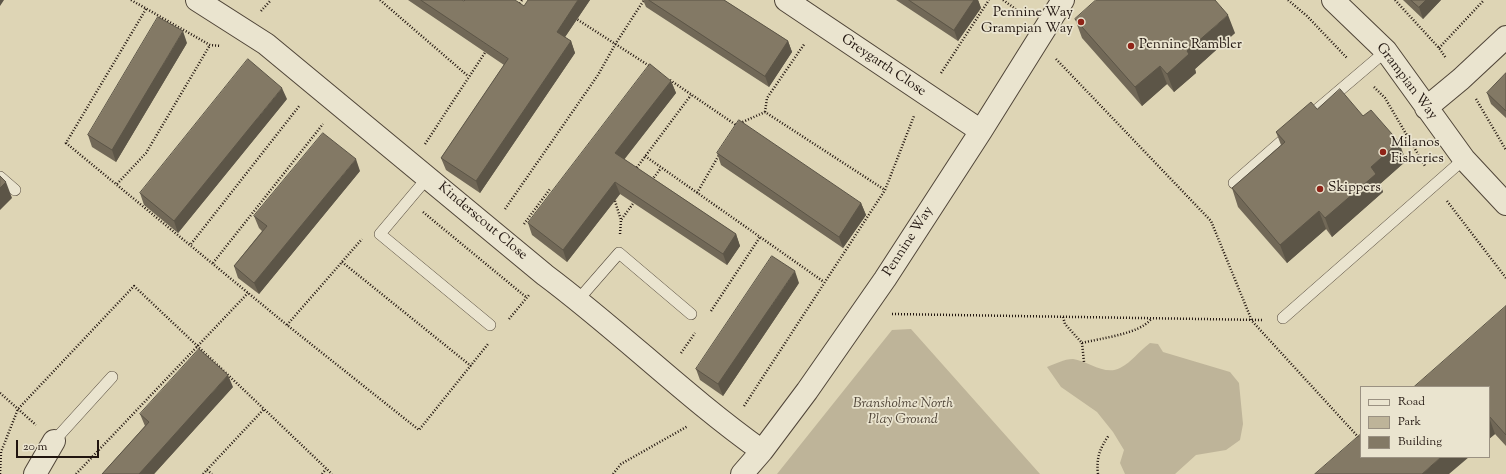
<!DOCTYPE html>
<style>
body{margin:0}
#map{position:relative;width:1506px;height:474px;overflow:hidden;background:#ded5b5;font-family:"Sorts Mill Goudy",serif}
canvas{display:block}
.legend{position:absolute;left:1360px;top:386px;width:130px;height:72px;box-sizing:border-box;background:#eae4cf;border:1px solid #9a9182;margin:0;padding:5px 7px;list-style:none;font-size:12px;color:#21150f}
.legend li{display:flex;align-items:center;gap:8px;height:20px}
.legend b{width:20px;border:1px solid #9a9182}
.scale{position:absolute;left:16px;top:440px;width:83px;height:18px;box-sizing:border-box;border:2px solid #21150f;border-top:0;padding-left:5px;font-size:12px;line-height:14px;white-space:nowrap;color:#21150f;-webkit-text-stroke:3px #eae4cf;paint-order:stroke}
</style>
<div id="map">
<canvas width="1506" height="474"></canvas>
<ul class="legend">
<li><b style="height:5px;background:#eae4cf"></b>Road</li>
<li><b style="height:11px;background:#beb499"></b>Park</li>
<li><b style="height:11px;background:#837965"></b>Building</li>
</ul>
<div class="scale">20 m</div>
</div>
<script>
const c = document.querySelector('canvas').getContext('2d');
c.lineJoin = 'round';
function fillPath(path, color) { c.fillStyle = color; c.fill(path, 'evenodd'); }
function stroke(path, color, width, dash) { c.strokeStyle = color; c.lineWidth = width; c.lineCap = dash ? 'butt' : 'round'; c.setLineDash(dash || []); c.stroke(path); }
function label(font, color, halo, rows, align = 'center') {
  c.font = font + ' "Sorts Mill Goudy",serif'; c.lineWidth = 3.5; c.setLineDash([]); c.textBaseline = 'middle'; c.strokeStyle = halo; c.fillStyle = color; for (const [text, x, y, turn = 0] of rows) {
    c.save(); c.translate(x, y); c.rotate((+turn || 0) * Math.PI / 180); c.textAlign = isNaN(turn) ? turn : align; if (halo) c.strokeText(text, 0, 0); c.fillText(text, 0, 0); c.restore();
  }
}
fillPath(new Path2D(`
 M 911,329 L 1040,474 L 777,474 L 892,330 Z
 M 1150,343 L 1158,344 L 1163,352 L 1230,372 L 1239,383 L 1243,424 L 1240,440 L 1226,450 L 1196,455 L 1175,474 L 1125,474 L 1120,463 L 1124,450 L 1113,432 L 1097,412 L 1061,387 L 1047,367 C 1055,364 1064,359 1073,359 C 1088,361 1105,376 1120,368 C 1132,362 1139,351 1150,343 Z`), '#beb499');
const service = new Path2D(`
 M 1313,113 L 1386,51
 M 0,177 L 15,190
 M 428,177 L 380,234 L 490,325
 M 1234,183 L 1290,134
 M 578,300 L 619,253 L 691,314
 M 1283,318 L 1464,159
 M 54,441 L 112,377`);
const minor = new Path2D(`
 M 197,0 L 266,44 L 545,275 C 620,331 686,397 762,451
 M 786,0 L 981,131
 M 1333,0 L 1386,51 L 1464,159 L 1506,204
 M 1426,108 L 1461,79 L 1506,37
 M 35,474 L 54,441
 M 742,474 L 762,451 L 807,391 L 885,279 L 981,131 L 1063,0`);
stroke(service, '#504538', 12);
stroke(minor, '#504538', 24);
stroke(new Path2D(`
 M 131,0 L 210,45 L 221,46
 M 380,0 L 468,76
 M 1003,0 L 1024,15
 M 1288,0 L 1307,16 L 1347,58
 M 1395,0 L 1439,48 L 1446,58
 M 518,6 L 522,0
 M 146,9 L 66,143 L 287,325 L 419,430 L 488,344
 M 261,11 L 271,0
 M 575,18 L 651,67
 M 1439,48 L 1484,0
 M 1056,59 L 1211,221 L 1252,321 L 1361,440
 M 941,73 L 989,0
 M 670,80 L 736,125 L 765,112 L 885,190
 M 1374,87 L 1385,98 L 1425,166
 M 1476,99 L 1506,150
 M 765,112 L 767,98 L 805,43
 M 425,144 L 486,51
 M 645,156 L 824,282
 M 635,170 L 691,95
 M 652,180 L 661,168
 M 117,184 L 146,153 L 210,45
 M 697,193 L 719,155
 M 614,198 L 621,220
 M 1447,201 L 1506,278
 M 505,209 L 598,75 L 616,43 L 644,0
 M 423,212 L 526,297
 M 524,224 L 550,189
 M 620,234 L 621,220 L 635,201
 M 191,244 L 300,105
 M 342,262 L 471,366
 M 213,263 L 323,124
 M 711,311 L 760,237
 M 892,314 L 1263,320
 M 1063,317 L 1065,324 L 1082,343 C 1101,338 1140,334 1151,319
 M 509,319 L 529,295
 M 287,325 L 362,239
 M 1082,343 L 1084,362
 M 681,353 L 695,333
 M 0,393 L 36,425
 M 744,406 L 885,190 L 914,116
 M 207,470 L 212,474
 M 0,474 L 1,452 L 18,409 L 134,286 L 264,409
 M 76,474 L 248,293
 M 203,474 L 264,409 L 332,474
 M 322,474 L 326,469
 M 613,474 L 621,464 L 688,426
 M 1098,474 C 1096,458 1100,448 1109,435`), '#21150f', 2.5, [1, 2]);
stroke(service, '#eae4cf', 11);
stroke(minor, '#eae4cf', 22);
fillPath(new Path2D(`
 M 408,0 L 462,0 L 464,1 L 524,6 L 590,0 L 565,37 L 571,41 L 575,53 L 480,193 L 446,170 L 441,158 L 504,65 Z
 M 643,0 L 724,0 L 788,41 L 792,52 L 769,87 L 646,7 Z
 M 896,0 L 978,0 L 981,8 L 958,41 Z
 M 1403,0 L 1441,0 L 1423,19 Z
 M 1075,19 L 1235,33 L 1195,69 L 1196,73 L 1174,92 L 1167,84 L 1142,106 L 1082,38 Z
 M 187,43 L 116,162 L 92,147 L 88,135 Z
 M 1506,73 L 1506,118 L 1491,104 L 1487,93 Z
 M 671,81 L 676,93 L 624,159 L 736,234 L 740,246 L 727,265 L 620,194 L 567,262 L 532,235 L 528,223 Z
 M 287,99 L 178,233 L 144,205 L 140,193 Z
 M 1317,109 L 1363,116 L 1406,161 L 1380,184 L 1383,192 L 1332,237 L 1326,229 L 1287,263 L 1238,207 L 1232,188 L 1281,145 L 1276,132 Z
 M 717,153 L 861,203 L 866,215 L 843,248 L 721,165 Z
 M 360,171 L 259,294 L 238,278 L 234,266 L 262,231 L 259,228 L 254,216 Z
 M 799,283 L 723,396 L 700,380 L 696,369 Z
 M 1506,306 L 1506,446 L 1495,434 L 1489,439 L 1489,387 Z
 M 233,387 L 154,474 L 102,474 L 145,426 L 140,414 Z`), '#716857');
fillPath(new Path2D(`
 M 0,0 L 4,0 L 0,6 Z
 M 578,0 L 590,0 L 561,43 L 557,32 Z
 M 974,0 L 978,0 L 981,8 L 958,41 L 954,30 Z
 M 1426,0 L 1441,0 L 1423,19 L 1419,7 Z
 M 1228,15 L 1235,33 L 1195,69 L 1196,73 L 1174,92 L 1167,74 L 1187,51 Z
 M 183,31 L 187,43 L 116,162 L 112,150 Z
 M 571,41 L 575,53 L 480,193 L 476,181 Z
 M 788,41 L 792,52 L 769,87 L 765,76 Z
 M 1160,66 L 1167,84 L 1142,106 L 1135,87 Z
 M 671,81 L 676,93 L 620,165 L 615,153 Z
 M 282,88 L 287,99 L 178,233 L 174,221 Z
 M 1399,142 L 1406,161 L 1380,184 L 1383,192 L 1332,237 L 1325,218 L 1371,167 Z
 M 356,159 L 360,171 L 259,294 L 254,283 Z
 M 6,182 L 12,198 L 0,210 L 0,188 Z
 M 615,182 L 620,194 L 567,262 L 563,250 Z
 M 861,203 L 866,215 L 843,248 L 839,237 Z
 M 1319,211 L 1326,229 L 1287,263 L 1280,245 Z
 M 736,234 L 740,246 L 727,265 L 723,254 Z
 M 795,271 L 799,283 L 723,396 L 718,384 Z
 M 228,375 L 233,387 L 154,474 L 139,474 Z
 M 1489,417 L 1495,434 L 1489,439 Z
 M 1441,457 L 1469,457 L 1449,474 L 1422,474 Z`), '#5c5547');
const building = new Path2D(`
 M 421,0 L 462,0 L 464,1 L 465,0 L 515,0 L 524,6 L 528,0 L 578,0 L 557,32 L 571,41 L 476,181 L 441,158 L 508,59 Z
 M 649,0 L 724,0 L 788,41 L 765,76 Z
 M 909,0 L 974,0 L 954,30 Z
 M 1096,0 L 1215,0 L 1228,15 L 1187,51 L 1189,54 L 1167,74 L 1160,66 L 1135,87 L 1075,19 Z
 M 1411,0 L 1426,0 L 1419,7 Z
 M 158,17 L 183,31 L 112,150 L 88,135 Z
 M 248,59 L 282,88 L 174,221 L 140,193 Z
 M 650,64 L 671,81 L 615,153 L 736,234 L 723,254 L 615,182 L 563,250 L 528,223 Z
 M 1506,73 L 1506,111 L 1487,93 Z
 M 1340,89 L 1363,116 L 1371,110 L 1399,142 L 1371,167 L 1376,174 L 1325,218 L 1319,211 L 1280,245 L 1232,188 L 1285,142 L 1276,132 L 1311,102 L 1317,109 Z
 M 739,120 L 861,203 L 839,237 L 717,153 Z
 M 323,133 L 356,159 L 254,283 L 234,266 L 267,226 L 254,216 Z
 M 0,176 L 6,182 L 0,188 Z
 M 772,256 L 795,271 L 718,384 L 696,369 Z
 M 1506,306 L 1506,435 L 1489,416 L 1489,387 L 1414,387 Z
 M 199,349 L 228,375 L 139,474 L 102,474 L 149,422 L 140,414 Z
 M 1361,434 L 1361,457 L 1441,457 L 1422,474 L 1315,474 Z`);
fillPath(building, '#837965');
stroke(building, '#5c5547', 1);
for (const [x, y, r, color] of [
 [1081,22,4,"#8f2418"],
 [1131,46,4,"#8f2418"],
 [1383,152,4,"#8f2418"],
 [1320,189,4,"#8f2418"]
]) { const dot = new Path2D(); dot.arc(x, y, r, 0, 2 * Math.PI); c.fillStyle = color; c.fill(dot); stroke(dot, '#eae4cf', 1.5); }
label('14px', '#21150f', '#eae4cf', [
 ["Pennine Way",1073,14,"right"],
 ["Grampian Way",1073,30,"right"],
 ["Pennine Rambler",1139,46],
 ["Milanos",1391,144],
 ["Fisheries",1391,160],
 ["Skippers",1328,189]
], 'left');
label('14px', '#21150f', '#eae4cf', [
 ["Greygarth Close",883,66,34],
 ["Grampian Way",1406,82,53],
 ["Kinderscout Close",482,222,40],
 ["Pennine Way",909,242,-57]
]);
label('italic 14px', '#504538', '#eae4cf', [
 ["Bransholme North",903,405],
 ["Play Ground",903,421]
]);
</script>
